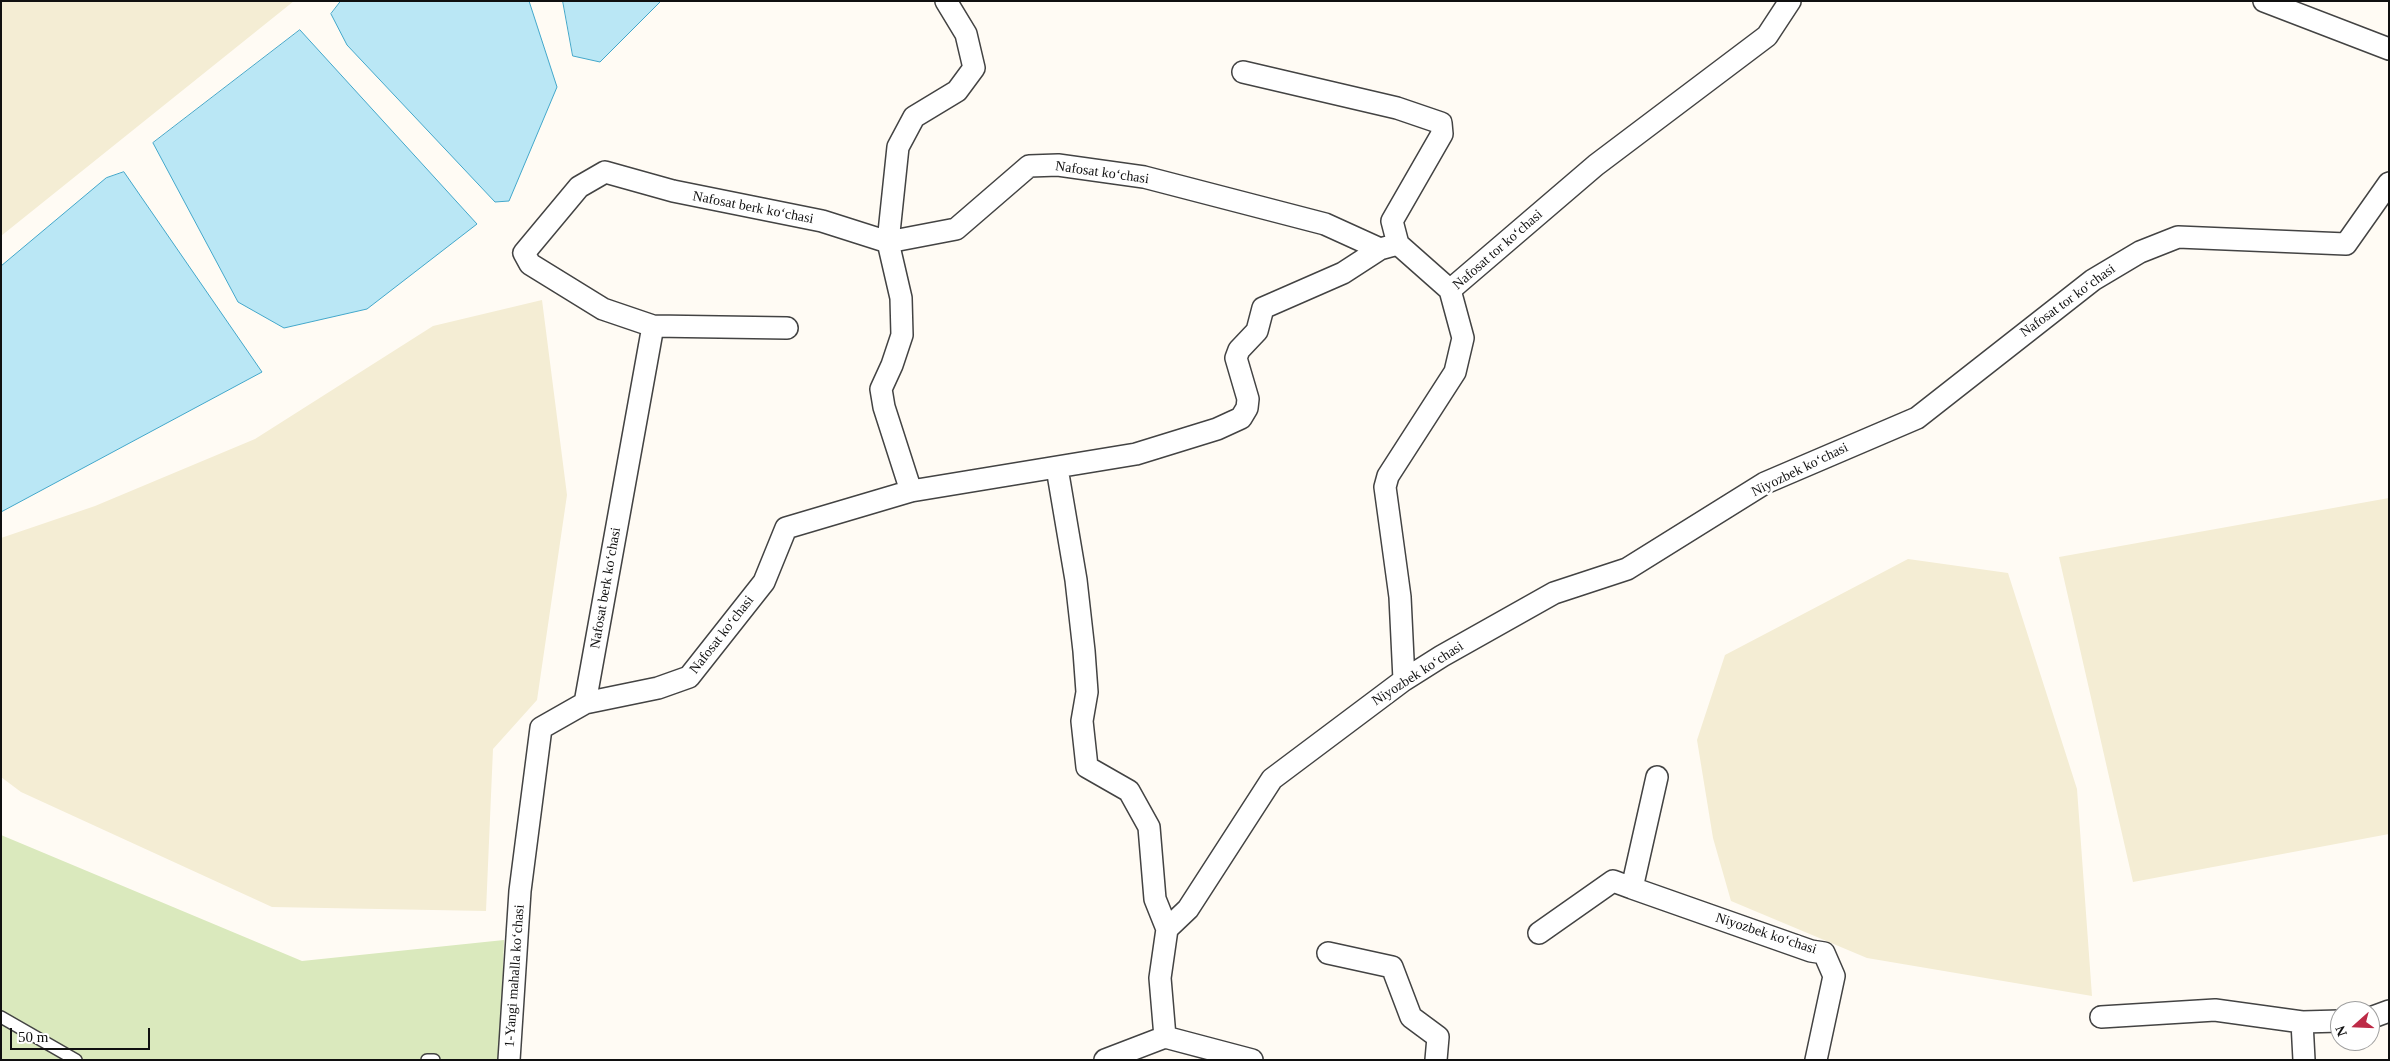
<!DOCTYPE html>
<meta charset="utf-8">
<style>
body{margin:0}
#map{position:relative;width:2390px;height:1061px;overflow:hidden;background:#fffbf4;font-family:"Times New Roman",serif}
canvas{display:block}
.frame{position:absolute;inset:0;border:2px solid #101010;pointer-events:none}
.north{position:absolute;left:2330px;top:1001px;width:50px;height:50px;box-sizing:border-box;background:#fff;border:1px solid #9f9f9f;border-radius:50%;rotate:250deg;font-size:14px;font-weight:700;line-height:20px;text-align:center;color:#101010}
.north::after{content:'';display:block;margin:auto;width:18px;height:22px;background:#bd2b47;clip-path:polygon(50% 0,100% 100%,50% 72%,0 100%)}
.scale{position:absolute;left:10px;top:1028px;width:140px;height:22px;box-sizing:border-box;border:2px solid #101010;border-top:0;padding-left:6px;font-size:15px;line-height:18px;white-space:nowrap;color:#101010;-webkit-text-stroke:4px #fff;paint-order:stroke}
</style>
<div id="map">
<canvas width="2390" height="1061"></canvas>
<div class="frame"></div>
<div class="north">N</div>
<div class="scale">50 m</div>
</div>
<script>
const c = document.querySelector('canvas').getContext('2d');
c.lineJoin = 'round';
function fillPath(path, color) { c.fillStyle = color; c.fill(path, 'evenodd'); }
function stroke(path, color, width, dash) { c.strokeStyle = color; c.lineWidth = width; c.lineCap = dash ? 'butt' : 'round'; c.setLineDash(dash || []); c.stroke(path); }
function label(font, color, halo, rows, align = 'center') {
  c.font = font + ' "Times New Roman",serif'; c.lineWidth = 5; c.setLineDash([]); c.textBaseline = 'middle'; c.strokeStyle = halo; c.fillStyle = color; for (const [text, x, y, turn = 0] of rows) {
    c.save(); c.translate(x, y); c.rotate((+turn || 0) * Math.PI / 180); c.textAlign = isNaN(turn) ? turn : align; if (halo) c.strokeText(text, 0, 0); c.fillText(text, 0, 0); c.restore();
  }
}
fillPath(new Path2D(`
 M 1,1 L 294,1 L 1,236 Z
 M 542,300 L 567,495 L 537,700 L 493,749 L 486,911 L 272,907 L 21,792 L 1,777 L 1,538 L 95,506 L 255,439 L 433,326 Z
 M 2389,498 L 2389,834 L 2133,882 L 2059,557 Z
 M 1908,559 L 2008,573 L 2077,789 L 2092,996 L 1867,958 L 1731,901 L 1713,838 L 1697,740 L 1725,655 Z`), '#f4edd4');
fillPath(new Path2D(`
 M 1,835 L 302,961 L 504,940 L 500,1060 L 1,1060 Z`), '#dae9bd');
const water = new Path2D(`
 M 341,1 L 529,1 L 557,87 L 509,201 L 495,202 L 347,45 L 331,14 Z
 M 563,1 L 661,1 L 600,62 L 573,56 Z
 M 300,30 L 477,224 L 367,309 L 284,328 L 238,302 L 153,143 Z
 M 124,172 L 262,372 L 1,512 L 1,266 L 106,178 Z`);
fillPath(water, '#bae7f5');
stroke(water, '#43a7ca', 1);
const lane = new Path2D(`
 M 1,1017 L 76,1060
 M 427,1060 L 434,1060`);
const street = new Path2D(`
 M 2264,1 L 2389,49
 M 1243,72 L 1397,108 L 1441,123 L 1442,134 L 1392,221 L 1398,244
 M 1450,290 L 1596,165 L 1767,36 L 1790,1
 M 787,328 L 653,326 L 603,309 L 530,264 L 524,253 L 579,187 L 605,172 L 673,191 L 822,221 L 888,242 L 956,229 L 1029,166 L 1058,165 L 1144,177 L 1325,224 L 1380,249
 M 1057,468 L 1076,580 L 1084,651 L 1087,692 L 1082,721 L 1087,767 L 1129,791 L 1149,827 L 1155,899 L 1167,929
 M 911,491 L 884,407 L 881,389 L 892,365 L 902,335 L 901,298 L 888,242 L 898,147 L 914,117 L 957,91 L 974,68 L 966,34 L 946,1
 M 1404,680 L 1400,597 L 1385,487 L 1388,476 L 1455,372 L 1463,338 L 1450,290
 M 585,703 L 653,326
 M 1657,777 L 1632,888 L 1811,951 L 1824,953 L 1834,976 L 1816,1060
 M 1539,933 L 1613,881 L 1632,888
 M 1328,953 L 1392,967 L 1411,1017 L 1438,1037 L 1436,1060
 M 2101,1017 L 2215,1010 L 2302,1022 L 2340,1021
 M 2370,1018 L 2389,1011
 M 2302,1022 L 2304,1060
 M 1165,1037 L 1160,978 L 1167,929 L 1188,909 L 1272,779 L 1404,680 L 1442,656 L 1554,593 L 1627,569 L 1765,483 L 1917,418 L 2093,280 L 2140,252 L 2178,237 L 2346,244 L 2389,183
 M 1165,1037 L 1252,1060
 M 509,1060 L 520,891 L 541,728 L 585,703 L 658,688 L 689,677 L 764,582 L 786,528 L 911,491 L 1136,454 L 1217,429 L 1241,418 L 1247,408 L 1248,399 L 1236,358 L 1239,350 L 1257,331 L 1263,308 L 1343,273 L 1380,249 L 1398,244 L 1450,290
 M 1105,1060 L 1165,1037`);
stroke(lane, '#434343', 14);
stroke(street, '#434343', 24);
stroke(lane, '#fff', 11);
stroke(street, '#fff', 21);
label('14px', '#101010', '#fff', [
 ["Nafosat ko‘chasi",1102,173,8],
 ["Nafosat berk ko‘chasi",753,208,11],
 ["Nafosat tor ko‘chasi",1498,250,-41],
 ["Nafosat tor ko‘chasi",2068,301,-36],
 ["Niyozbek ko‘chasi",1800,470,-26],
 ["Nafosat berk ko‘chasi",606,588,-80],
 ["Nafosat ko‘chasi",722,635,-52],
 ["Niyozbek ko‘chasi",1418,674,-33],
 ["Niyozbek ko‘chasi",1766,934,18],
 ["1-Yangi mahalla ko‘chasi",515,976,-86]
]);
</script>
